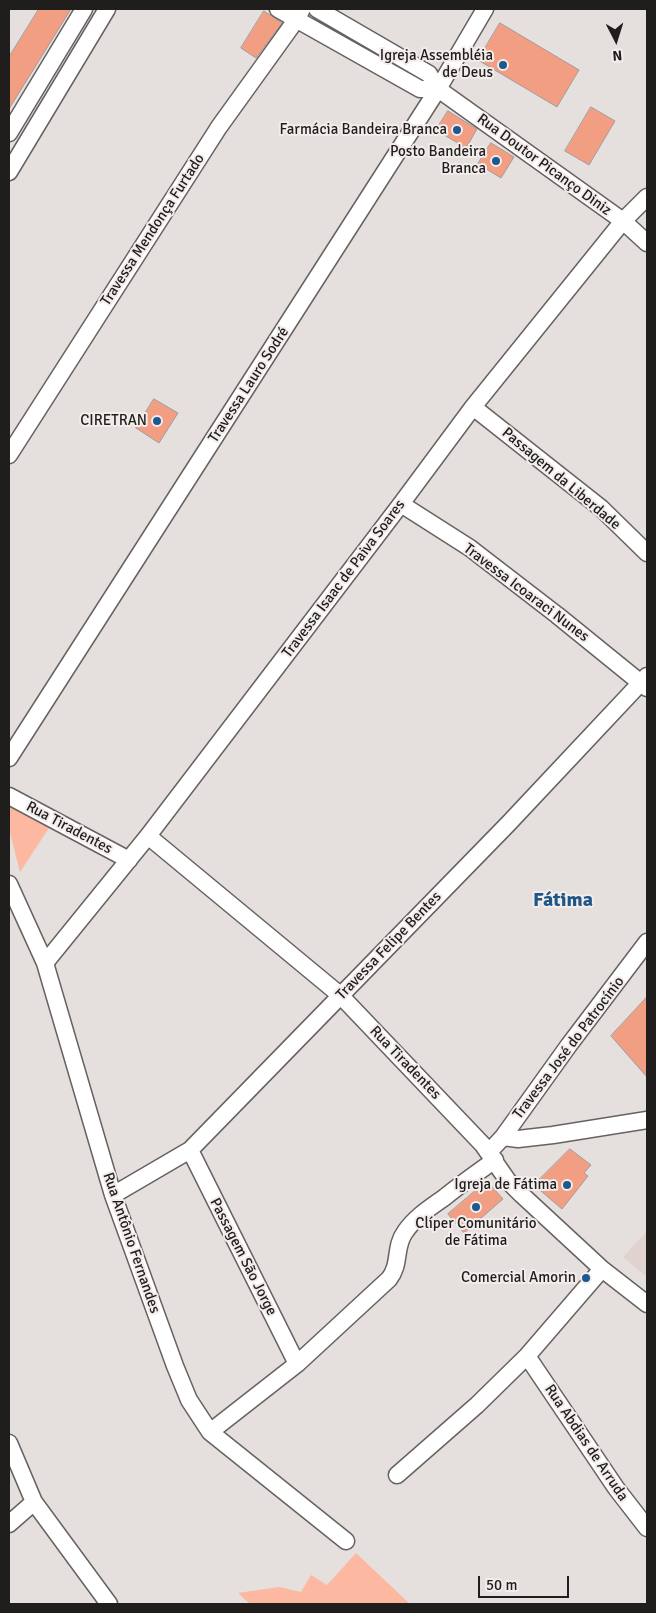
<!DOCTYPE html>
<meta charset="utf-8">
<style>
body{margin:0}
#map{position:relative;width:656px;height:1613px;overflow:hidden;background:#e5dfde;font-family:Signika,sans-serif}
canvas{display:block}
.frame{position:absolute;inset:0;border:10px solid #201e1d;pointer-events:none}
.north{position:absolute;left:591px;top:15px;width:50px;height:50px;-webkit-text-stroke:4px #f2edeb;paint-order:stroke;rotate:175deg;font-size:14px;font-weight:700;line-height:20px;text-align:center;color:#201e1d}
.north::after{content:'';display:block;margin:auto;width:18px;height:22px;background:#201e1d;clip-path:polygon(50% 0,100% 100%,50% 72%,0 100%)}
.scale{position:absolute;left:478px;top:1576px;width:91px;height:22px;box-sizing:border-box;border:2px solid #201e1d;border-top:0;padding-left:6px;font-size:15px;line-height:18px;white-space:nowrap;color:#201e1d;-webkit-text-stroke:4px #f2edeb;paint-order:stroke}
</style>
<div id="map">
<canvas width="656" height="1613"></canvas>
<div class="frame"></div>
<div class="north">N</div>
<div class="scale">50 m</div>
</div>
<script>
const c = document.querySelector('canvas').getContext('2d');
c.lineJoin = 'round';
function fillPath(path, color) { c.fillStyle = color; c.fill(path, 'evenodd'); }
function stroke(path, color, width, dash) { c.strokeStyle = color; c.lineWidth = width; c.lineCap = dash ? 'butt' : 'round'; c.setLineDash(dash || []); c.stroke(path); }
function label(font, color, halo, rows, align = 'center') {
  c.font = font + ' Signika,sans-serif'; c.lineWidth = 4; c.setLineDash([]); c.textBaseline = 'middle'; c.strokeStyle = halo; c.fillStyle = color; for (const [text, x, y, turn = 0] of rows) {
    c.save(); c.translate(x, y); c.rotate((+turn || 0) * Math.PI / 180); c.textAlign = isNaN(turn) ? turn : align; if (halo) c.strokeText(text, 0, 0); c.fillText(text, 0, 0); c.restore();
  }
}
fillPath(new Path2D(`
 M 647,1231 L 647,1277 L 623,1257 Z`), '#e0d2ce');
fillPath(new Path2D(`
 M 9,803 L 51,825 L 20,872 L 9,829 Z
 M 356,1553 L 410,1604 L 250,1604 L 238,1593 L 279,1587 L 301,1592 L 311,1575 L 327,1585 Z`), '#fdb8a1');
const building = new Path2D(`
 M 39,9 L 71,9 L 9,109 L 9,57 Z
 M 264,11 L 282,23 L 256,58 L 241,48 Z
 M 500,23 L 579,70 L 557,107 L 478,60 Z
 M 591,107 L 615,121 L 589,165 L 565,151 Z
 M 448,111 L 477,129 L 466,148 L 436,130 Z
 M 491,143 L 514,157 L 501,178 L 478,164 Z
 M 154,399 L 178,413 L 159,443 L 136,428 Z
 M 647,997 L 647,1077 L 611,1036 Z
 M 570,1149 L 591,1165 L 584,1173 L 588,1176 L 562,1209 L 534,1185 Z
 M 487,1181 L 503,1199 L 464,1233 L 448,1214 Z`);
fillPath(building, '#f29e82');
stroke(building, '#a19c9a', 1);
const minor = new Path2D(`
 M 278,9 L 420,89 L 438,89
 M 317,9 L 429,74 L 438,89 L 623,221 L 647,243
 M 9,133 L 84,9
 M 9,172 L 107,9
 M 473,407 L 601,508 L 647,553
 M 9,455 L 219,127 L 296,20 L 302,9
 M 401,504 L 470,548 L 557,615 L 647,688
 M 9,758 L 438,89 L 485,9
 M 9,796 L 129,860
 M 148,836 L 340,995 L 483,1145 L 508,1181 L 522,1195 L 602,1269 L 647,1304
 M 9,884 L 45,963 L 113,1195 L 175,1366 L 189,1400 L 210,1432 L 346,1541
 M 45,963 L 148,836 L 401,504 L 473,407 L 623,221 L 647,197
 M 503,1137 L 518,1139 L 553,1135 L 647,1120
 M 190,1150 L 297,1364
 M 489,1152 L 503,1137 L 569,1045 L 647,942
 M 113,1195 L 190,1150 L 508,824 L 647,676
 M 527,1356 L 616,1488 L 647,1528
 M 210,1432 L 297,1364 L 389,1279 C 401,1264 394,1247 405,1232 C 415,1217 431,1207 445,1197 C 461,1184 478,1172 495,1160
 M 9,1443 L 34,1502 L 109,1604
 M 397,1475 L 477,1405 L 527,1356 L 602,1269
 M 9,1524 L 34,1502`);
stroke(minor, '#676261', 19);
stroke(minor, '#fff', 16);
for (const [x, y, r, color] of [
 [503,65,5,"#1c5990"],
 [457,130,5,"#1c5990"],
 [496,161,5,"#1c5990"],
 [157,421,5,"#1c5990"],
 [567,1185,5,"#1c5990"],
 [476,1207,5,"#1c5990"],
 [586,1278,5,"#1c5990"]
]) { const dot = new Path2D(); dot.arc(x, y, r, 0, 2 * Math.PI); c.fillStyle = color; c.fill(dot); stroke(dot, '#f2edeb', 2); }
label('15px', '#201e1d', '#f2edeb', [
 ["Igreja Assembléia",493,56],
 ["de Deus",493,73],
 ["Farmácia Bandeira Branca",447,130],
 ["Posto Bandeira",486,152],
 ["Branca",486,169],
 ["CIRETRAN",147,421],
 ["Igreja de Fátima",557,1185],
 ["Clíper Comunitário",476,1224,"center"],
 ["de Fátima",476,1241,"center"],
 ["Comercial Amorin",576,1278]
], 'right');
label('15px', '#201e1d', '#f2edeb', [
 ["Rua Doutor Picanço Diniz",544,165,36],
 ["Travessa Mendonça Furtado",153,230,-57],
 ["Travessa Lauro Sodré",249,385,-57],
 ["Passagem da Liberdade",561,479,40],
 ["Travessa Isaac de Paiva Soares",344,579,-53],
 ["Travessa Icoaraci Nunes",526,593,37],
 ["Rua Tiradentes",69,828,28],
 ["Travessa Felipe Bentes",389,946,-46],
 ["Travessa José do Patrocínio",569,1048,-53],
 ["Rua Tiradentes",405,1063,46],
 ["Rua Antônio Fernandes",131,1243,71],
 ["Passagem São Jorge",243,1257,63],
 ["Rua Abdias de Arruda",586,1443,56]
]);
label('bold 20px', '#1f5688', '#f2edeb', [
 ["Fátima",563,901]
]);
</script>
